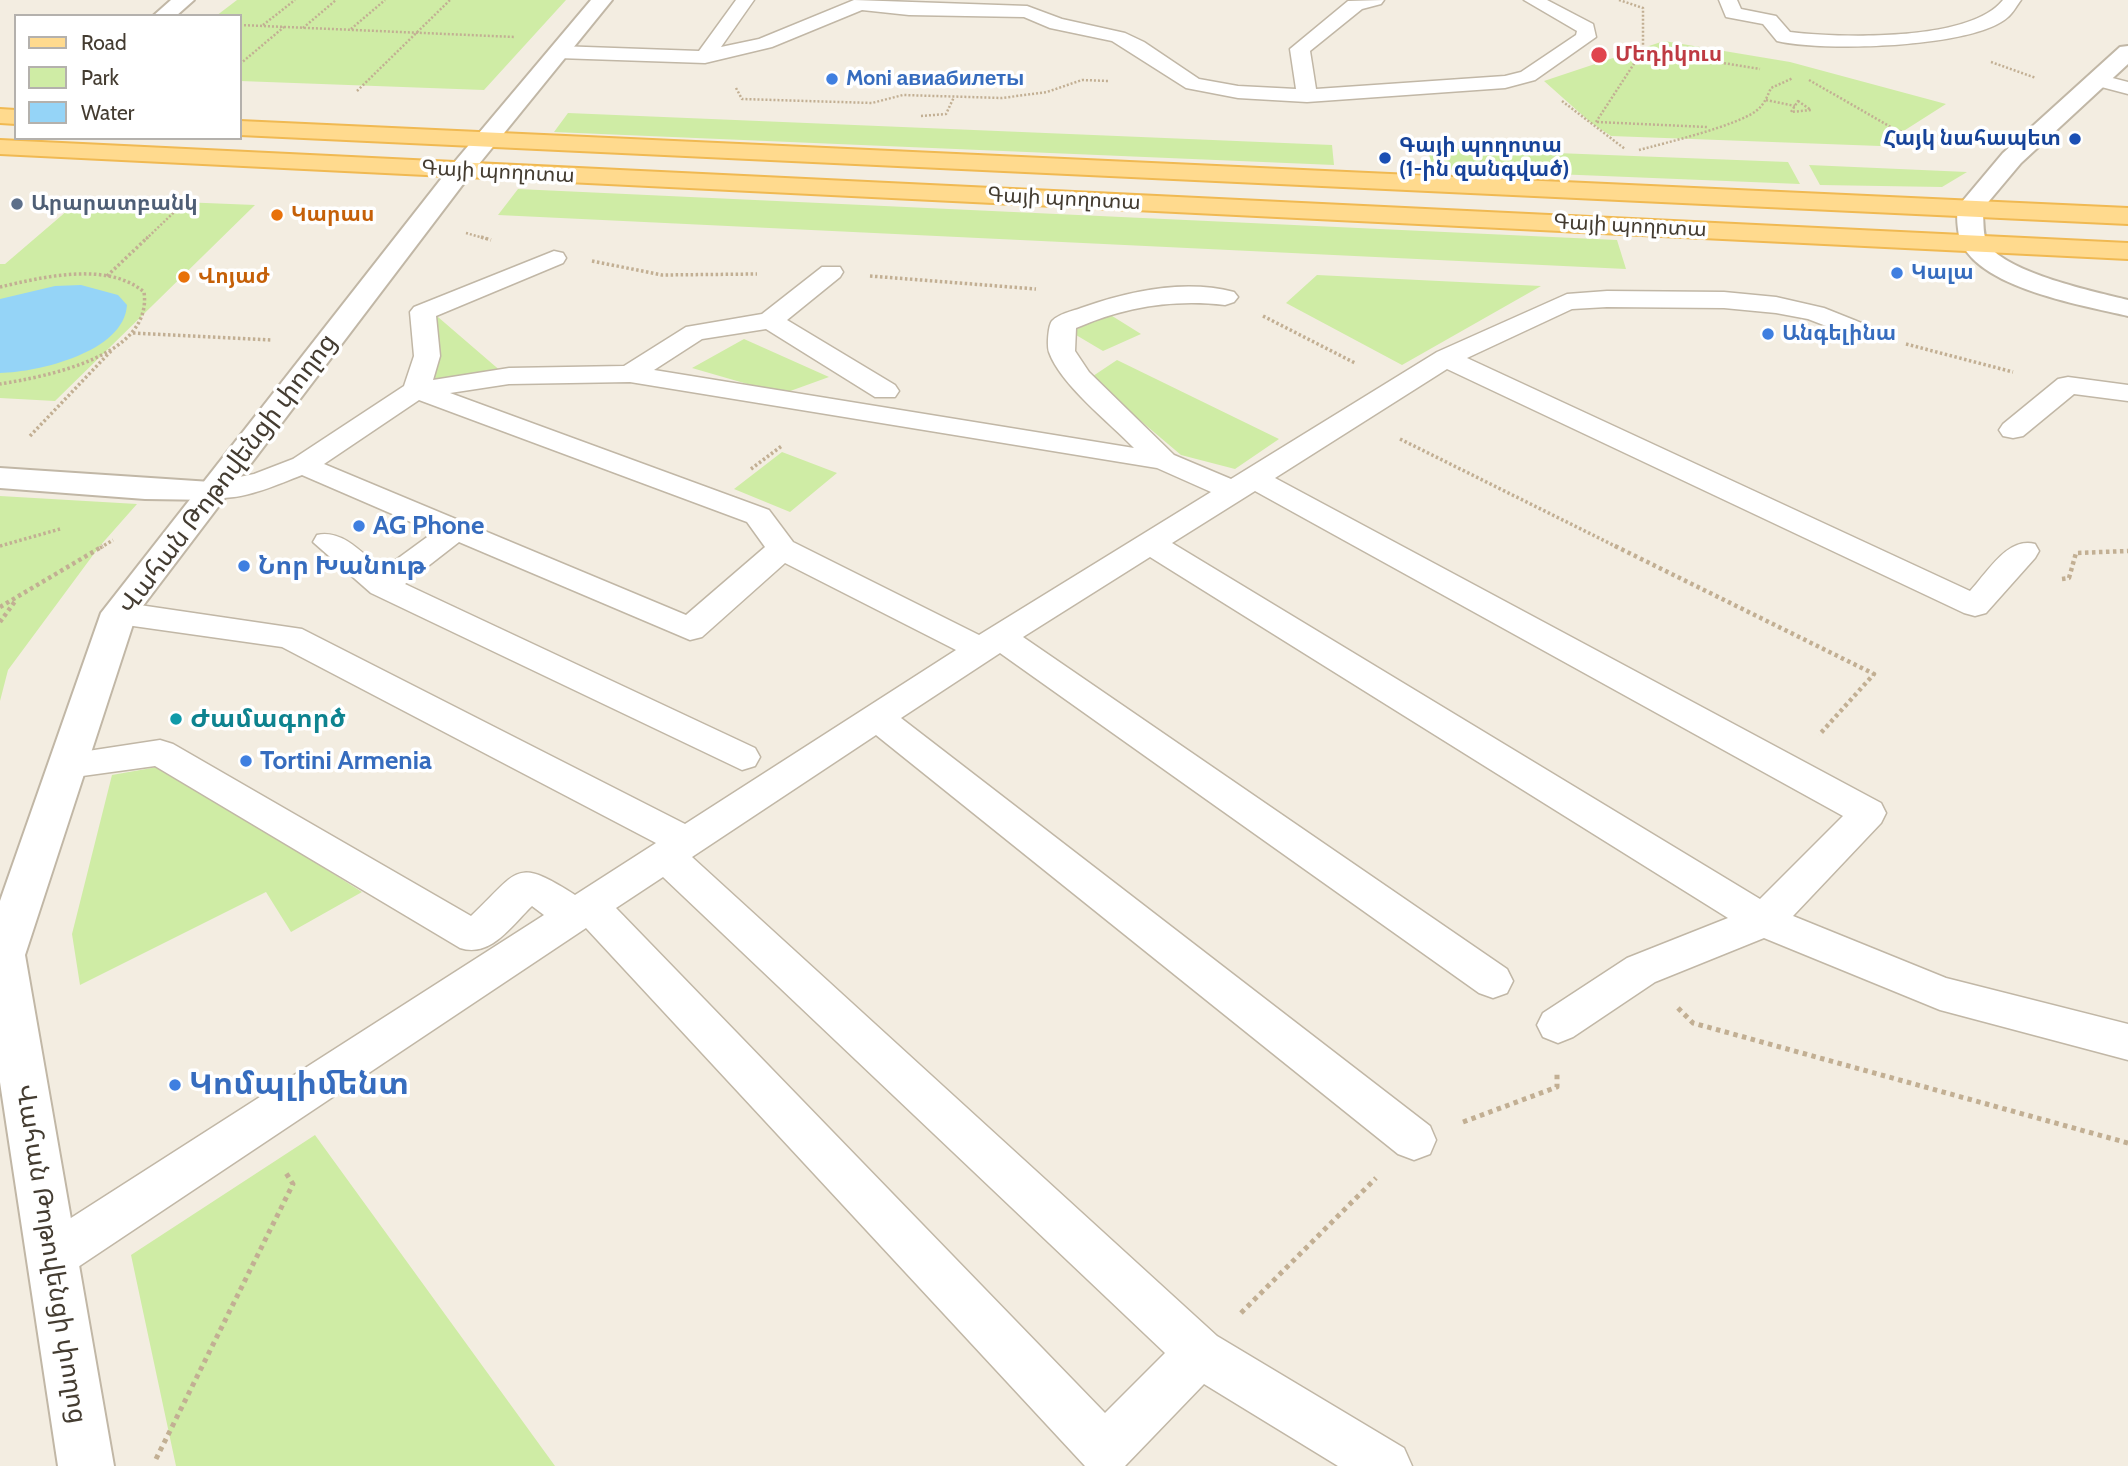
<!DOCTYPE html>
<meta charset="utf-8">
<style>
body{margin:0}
#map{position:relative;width:2128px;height:1466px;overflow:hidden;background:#f3ede1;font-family:Cabin,sans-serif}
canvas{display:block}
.legend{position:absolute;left:14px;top:14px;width:228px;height:126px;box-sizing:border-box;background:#fff;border:2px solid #b4b1ad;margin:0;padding:9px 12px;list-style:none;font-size:21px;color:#443c31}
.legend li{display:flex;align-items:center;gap:14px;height:35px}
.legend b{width:35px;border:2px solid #b4b1ad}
</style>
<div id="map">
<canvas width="2128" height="1466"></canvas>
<ul class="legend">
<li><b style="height:9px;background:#ffda8e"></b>Road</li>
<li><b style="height:19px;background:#cfeca5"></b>Park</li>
<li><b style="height:19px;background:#95d4f7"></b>Water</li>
</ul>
</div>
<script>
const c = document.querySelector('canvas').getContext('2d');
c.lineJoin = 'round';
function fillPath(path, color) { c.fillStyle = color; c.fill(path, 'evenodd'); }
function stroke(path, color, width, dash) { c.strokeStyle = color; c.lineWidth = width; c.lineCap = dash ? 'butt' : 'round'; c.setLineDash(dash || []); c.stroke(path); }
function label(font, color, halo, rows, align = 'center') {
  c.font = font + ' Cabin,"Noto Sans Armenian",sans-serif'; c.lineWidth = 7; c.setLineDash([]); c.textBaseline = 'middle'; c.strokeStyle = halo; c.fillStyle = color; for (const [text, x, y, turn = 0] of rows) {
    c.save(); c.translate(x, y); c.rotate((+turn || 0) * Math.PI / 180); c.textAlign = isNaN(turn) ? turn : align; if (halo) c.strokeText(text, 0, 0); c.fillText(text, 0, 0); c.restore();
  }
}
fillPath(new Path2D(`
 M 237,0 L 566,0 L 484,90 L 240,81 L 240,16 L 216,16 Z
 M 1664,41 L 1790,62 L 1946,104 L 1880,146 L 1611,136 L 1590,122 L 1544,81 Z
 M 568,113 L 1332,145 L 1334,165 L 554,132 Z
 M 1428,148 L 1788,162 L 1800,184 L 1432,169 Z
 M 1809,165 L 1967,172 L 1942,187 L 1820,185 Z
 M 518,189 L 1617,240 L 1626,269 L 498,215 Z
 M 82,198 L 255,205 L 55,401 L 0,398 L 0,264 L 5,264 Z
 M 1317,275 L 1541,286 L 1402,365 L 1286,303 Z
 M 429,313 L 438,317 L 503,373 L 431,381 Z
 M 1109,314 L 1141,334 L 1103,351 L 1071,332 Z
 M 744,339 L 829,377 L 782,394 L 692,368 Z
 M 1117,360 L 1279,439 L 1235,469 L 1181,455 L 1090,378 Z
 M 782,452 L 837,473 L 790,512 L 734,489 Z
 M 0,496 L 137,504 L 99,547 L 8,670 L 0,701 Z
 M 163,766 L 362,892 L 291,932 L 266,892 L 80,985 L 72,934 L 112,775 Z
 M 315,1135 L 555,1466 L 176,1466 L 131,1255 Z`), '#cfeca5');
fillPath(new Path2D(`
 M 81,285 L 118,295 L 127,305 C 124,352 39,372 0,373 L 0,299 L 55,286 Z`), '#95d4f7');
const service = new Path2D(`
 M 736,0 L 754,0 L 721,47 L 759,39 L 854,0 L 1027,6 L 1062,19 L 1125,33 L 1144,42 L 1199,79 L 1238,86 L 1296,89 L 1290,49 L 1348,1 L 1384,0 L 1381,4 L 1362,9 L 1310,51 L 1316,89 L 1505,76 L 1521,72 L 1576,35 L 1577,31 L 1524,0 L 1547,0 L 1593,24 L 1596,37 L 1535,80 L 1505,88 L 1307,102 L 1238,98 L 1186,88 L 1112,41 L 1050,28 L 1024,17 L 909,15 L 862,10 L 772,47 L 705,63 L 558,58 L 548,52 L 558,46 L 699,51 Z
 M 1719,0 L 1737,0 L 1741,9 L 1776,16 L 1790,32 C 1839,38 1970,42 2003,0 L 2021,0 C 2017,5 2013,13 2008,17 C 1975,48 1821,52 1777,41 L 1763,24 L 1726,17 Z
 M 2097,74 L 2128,82 L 2128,94 L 2090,84 L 2087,80 Z
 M 554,251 L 563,253 L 566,258 L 563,263 L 436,316 L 440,356 L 433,380 L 509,368 L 624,366 L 686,327 L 762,314 L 822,267 L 840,267 L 843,272 L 840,277 L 787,320 L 895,385 L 899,391 L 895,397 L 875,397 L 766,329 L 702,339 L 654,370 L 1134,448 C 1110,423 1060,384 1049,352 C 1047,346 1048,326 1052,321 C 1058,314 1073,311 1081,308 C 1129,291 1184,279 1234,292 L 1238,297 L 1234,302 L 1225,305 C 1172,299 1125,307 1076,328 L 1075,351 L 1089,372 L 1174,455 L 1231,479 L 1437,352 L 1567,294 L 1607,291 L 1724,292 L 1776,297 L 1824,308 L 1874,328 L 1878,333 L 1874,338 L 1865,341 L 1808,319 L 1776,313 L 1724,308 L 1607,307 L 1572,309 L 1467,358 L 1970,591 C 1988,572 2007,537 2035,544 L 2039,551 L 2035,558 L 1986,613 L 1975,616 L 1964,613 L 1447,369 L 1275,478 L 1881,803 L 1886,813 L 1881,823 L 1793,916 L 1946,978 L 2128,1024 L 2128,1060 L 1940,1010 L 1764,938 L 1655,982 L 1573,1037 L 1558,1043 L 1543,1037 L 1537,1025 L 1543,1013 L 1627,958 L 1728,918 L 1150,557 L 1023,637 L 1507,969 L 1513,981 L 1507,993 L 1493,998 L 1479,993 L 1000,653 L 901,718 L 1430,1126 L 1436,1140 L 1430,1154 L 1414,1160 L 1398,1154 L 876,735 L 692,857 L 1217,1336 L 1404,1448 L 1412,1466 L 1338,1466 L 1204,1384 L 1125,1466 L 1085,1466 L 586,928 L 69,1273 L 52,1279 L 35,1273 L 29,1257 L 35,1241 L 544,915 L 532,906 C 511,926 491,958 460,948 L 155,766 L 68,778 L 55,774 L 50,765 L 55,756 L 160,740 L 173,744 L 471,916 C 519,871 514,856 575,895 L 656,843 L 282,647 L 119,624 L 108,620 L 103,613 L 108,606 L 119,602 L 302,629 L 685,824 L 956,650 L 785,563 L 702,637 L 690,640 L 459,542 L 405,584 L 755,748 L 760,757 L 755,766 L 742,770 L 371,593 L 313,542 L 317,535 C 343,529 364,555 382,570 L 434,532 L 302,475 C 274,486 235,504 205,496 L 200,490 L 205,484 L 254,474 L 293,459 L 404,386 L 414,356 L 410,312 L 414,307 ZM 630,382 L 1157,468 L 1211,492 L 979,635 L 793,542 L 769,510 L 450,393 L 509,384 ZM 419,400 L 747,522 L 765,547 L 686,615 L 324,464 ZM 1255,491 L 1843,816 L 1760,899 L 1172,543 ZM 663,877 L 1165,1353 L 1105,1413 L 616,908 Z
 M 2068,377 L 2128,385 L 2128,401 L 2074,394 L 2023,436 L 2013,438 L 2003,436 L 1999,430 L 2003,424 L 2058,379 Z`);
const minor = new Path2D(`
 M 2128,46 L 2128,64 L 2021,163 L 1979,213 L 1961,213 L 1957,208 L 1961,203 L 2003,153 L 2120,47 Z
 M 0,468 L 226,483 L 231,490 L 226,497 L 215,500 L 145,499 L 0,488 Z`);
const tertiary = new Path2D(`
 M 171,0 L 194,0 L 176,16 L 153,16 Z
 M 591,0 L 612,0 L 470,175 L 136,615 L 25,955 L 114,1466 L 58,1466 L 0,1082 L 0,901 L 101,613 L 452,165 Z
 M 1970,200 L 1979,203 C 1987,215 1980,231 1988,244 C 2006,273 2096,292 2128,300 L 2128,316 C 2083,305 1962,286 1958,229 C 1957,220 1956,210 1961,203 Z`);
const primary = new Path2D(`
 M 0,109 L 16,110 L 16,124 L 0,123 Z
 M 240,121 L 2128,208 L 2128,224 L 240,135 Z
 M 0,140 L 2128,243 L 2128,259 L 0,154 Z`);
stroke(service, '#c1b7a6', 3);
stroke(minor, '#c1b7a6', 4);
stroke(tertiary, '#c1b7a6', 4);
stroke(primary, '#f0b952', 4);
stroke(new Path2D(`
 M 1619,0 L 1643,8 L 1643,50
 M 240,25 L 515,37
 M 263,25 L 295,0
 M 303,28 L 336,0
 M 351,29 L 385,0
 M 1991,62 L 2036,78
 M 240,64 L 284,27
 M 1809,80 L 1896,130 L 1950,145
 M 736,88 L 742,99 L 872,103 L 903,95 L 1002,98 L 1047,92 L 1082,80 L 1109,81
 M 357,91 L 450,0
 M 1766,100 L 1795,106
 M 1562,101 L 1625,149
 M 1798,101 L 1811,110 L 1791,112 Z
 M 921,116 L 946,114 L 954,97
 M 1596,122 L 1643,50 L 1760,69
 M 1597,122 L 1707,127
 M 1639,150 C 1665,143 1736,126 1756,111 C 1764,105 1767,97 1771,88 L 1793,78
 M 466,233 L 487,239
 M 146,239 L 190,197`), '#c2af93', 2.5, [2, 2]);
stroke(new Path2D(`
 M 481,237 L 491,240
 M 592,261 L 662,275 L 757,274
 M 107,276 L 148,237
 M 870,276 L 1036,289
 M 0,287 C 43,277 107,261 144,292 C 153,356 48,376 0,384
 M 1263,316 L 1355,363
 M 133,333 L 271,340
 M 1906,344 L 2013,372
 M 30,436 L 111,351
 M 1400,439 L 1619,548
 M 751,469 L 783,445
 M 0,546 L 60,529
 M 100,548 L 113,540`), '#c2af93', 3.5, [2.5, 2.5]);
stroke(new Path2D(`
 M 1615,546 L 1874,674 L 1819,735
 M 2062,579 L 2069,578 L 2076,553 L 2128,551
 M 0,607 L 103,546
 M 0,622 L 16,600`), '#c2af93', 4.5, [3.5, 3.5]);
stroke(new Path2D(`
 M 1678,1008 L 1693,1023 L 2128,1143
 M 1463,1122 L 1557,1087 L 1557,1074
 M 1241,1313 L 1376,1178
 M 156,1459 L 293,1184 L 284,1170`), '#c2af93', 5, [4.5, 4.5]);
fillPath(service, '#fff');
fillPath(minor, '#fff');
fillPath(tertiary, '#fff');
fillPath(primary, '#ffda8e');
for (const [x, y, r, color] of [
 [1599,55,9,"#e0444e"],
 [832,79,7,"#3f7fe0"],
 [2075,139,7,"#1a4fb4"],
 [1385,158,7,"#1a4fb4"],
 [17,204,7,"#5c6f8a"],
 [277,215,7,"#e8710a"],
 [1897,273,7,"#3f7fe0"],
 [184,277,7,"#e8710a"],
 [1768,334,7,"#3f7fe0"],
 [359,526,7,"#3f7fe0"],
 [244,566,7,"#3f7fe0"],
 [176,719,7,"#0f9aa8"],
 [246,761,7,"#3f7fe0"],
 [175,1085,7,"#3f7fe0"]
]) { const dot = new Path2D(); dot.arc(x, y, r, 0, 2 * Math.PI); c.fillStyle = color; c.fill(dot); stroke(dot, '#fff', 2.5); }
label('bold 21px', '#be3a42', '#fff', [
 ["Մեդիկուս",1615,55]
], 'left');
label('bold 21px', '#366cbe', '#fff', [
 ["Moni авиабилеты",846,79],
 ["Կալա",1911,273],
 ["Անգելինա",1782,334]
], 'left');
label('bold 21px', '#164399', '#fff', [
 ["Հայկ նահապետ",2061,139],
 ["Գայի պողոտա",1399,146,"left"],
 ["(1-ին զանգված)",1399,170,"left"]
], 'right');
label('21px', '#443c31', '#fff', [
 ["Գայի պողոտա",498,172,3],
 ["Գայի պողոտա",1064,199,3],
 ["Գայի պողոտա",1630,226,3]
]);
label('bold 21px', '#4e5e75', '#fff', [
 ["Արարատբանկ",31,204]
], 'left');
label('bold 21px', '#c56008', '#fff', [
 ["Կարաս",291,215],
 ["Վոյաժ",198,277]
], 'left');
label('26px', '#443c31', '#fff', [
 ["Վահան Թոթովենցի փողոց",228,474,-53],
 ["Վահան Թոթովենցի փողոց",51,1254,81]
]);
label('bold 26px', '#366cbe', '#fff', [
 ["AG Phone",373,526],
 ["Նոր Խանութ",258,566],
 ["Tortini Armenia",260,761]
], 'left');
label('bold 26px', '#0d838f', '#fff', [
 ["Ժամագործ",190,719]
], 'left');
label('bold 32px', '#366cbe', '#fff', [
 ["Կոմպլիմենտ",189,1085]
], 'left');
</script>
